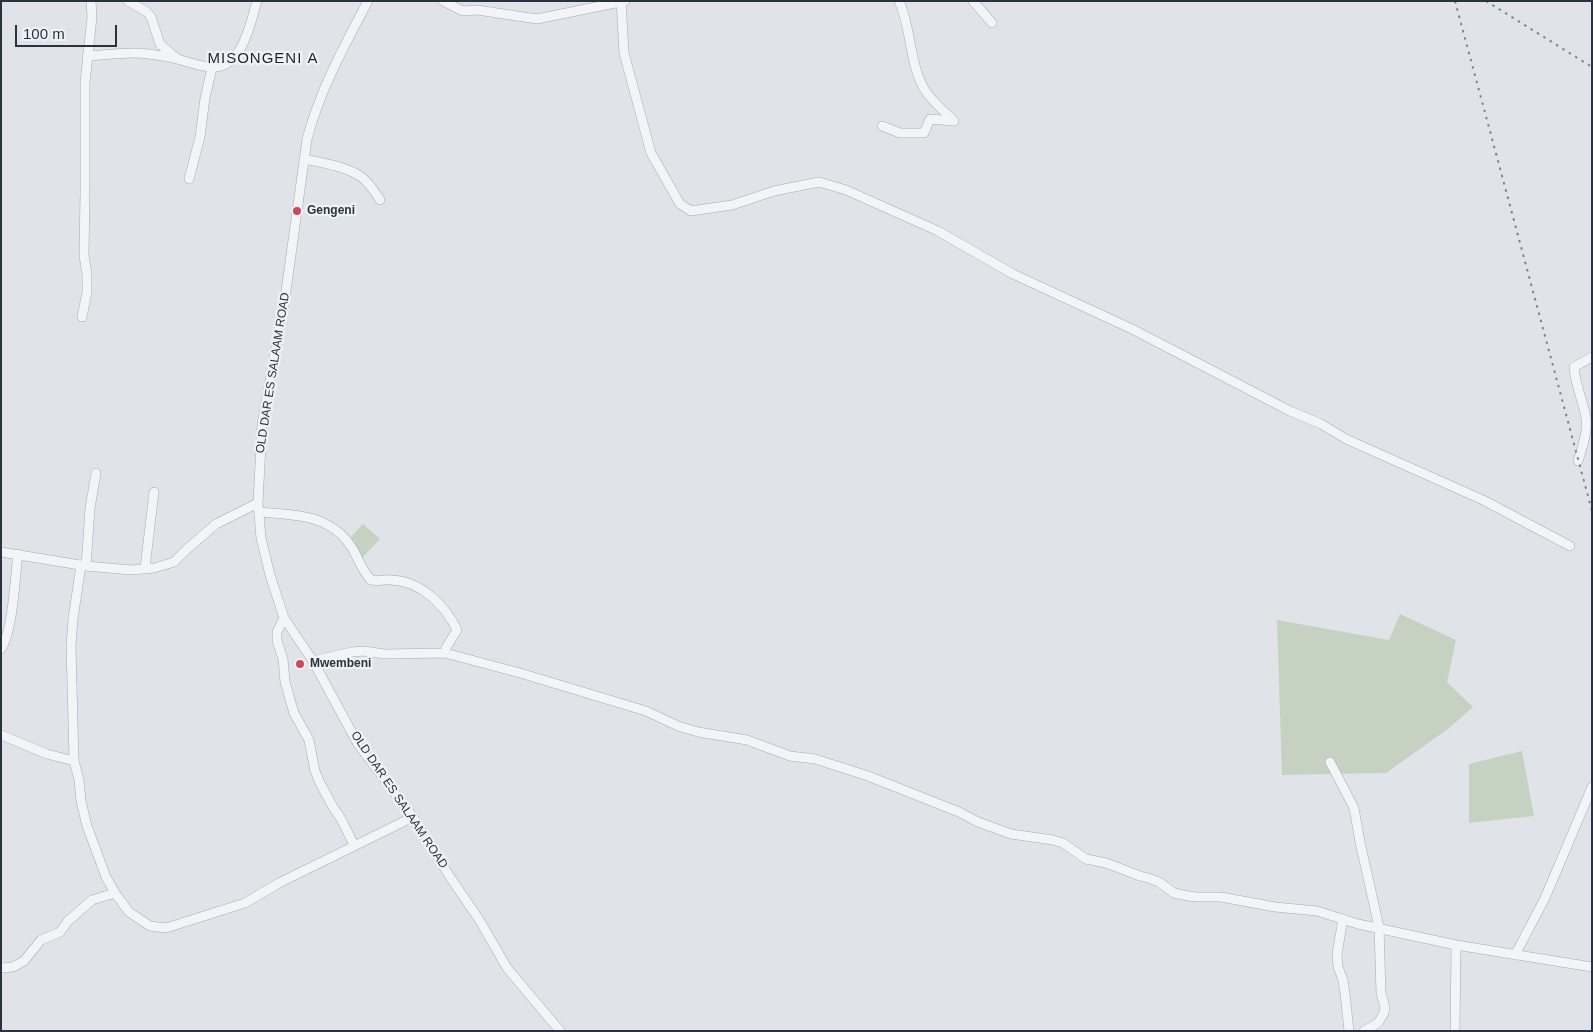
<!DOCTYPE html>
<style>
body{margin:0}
#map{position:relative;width:1593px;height:1032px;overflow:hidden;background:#e0e4e9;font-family:Helvetica,sans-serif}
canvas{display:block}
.frame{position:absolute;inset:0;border:2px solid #293240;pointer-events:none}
.scale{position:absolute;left:15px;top:25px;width:102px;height:22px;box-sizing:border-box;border:2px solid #293240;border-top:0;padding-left:6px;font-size:15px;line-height:18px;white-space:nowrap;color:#293240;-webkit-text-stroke:4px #f0f3f6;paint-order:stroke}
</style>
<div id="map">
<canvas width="1593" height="1032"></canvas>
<div class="frame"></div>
<div class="scale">100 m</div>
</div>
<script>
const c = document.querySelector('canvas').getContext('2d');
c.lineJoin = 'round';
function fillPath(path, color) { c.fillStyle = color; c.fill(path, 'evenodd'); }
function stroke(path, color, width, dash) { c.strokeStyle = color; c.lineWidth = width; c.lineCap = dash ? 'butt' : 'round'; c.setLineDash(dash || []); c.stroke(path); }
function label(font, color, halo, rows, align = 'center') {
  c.font = font + ' Helvetica,sans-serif'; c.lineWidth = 4.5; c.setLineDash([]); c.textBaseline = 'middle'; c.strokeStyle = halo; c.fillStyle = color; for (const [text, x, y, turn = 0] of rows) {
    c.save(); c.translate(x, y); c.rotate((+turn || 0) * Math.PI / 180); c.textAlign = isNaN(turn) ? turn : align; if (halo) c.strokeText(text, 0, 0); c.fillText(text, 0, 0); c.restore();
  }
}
fillPath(new Path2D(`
 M 363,524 L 380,539 L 361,559 L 349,539 Z
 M 1400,614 L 1456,640 L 1447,682 L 1473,707 L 1448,729 L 1386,773 L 1282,775 L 1277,620 L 1389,640 Z
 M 1522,751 L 1534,816 L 1469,823 L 1469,764 Z`), '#c6d2c1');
const minor = new Path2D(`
 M 128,1 L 147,12 L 151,17 L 160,44 L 176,58
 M 368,1 C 344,46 320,90 307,139 L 286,291 L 262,425 L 258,503 L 261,538 L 270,575 L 284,618 L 313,661 L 358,744 L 413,817 L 450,877 L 480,921 L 507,968 L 560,1031
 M 443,1 L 463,11 L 477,10 L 537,19 L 625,1
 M 621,1 L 624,53 L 651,153 L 680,204 L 691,211 L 732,205 L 774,191 L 819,182 L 846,190 L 938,231 L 1013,274 L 1132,329 L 1290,411 L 1321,424 L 1346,439 L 1483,500 L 1570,546
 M 973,1 L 992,23
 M 87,56 C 103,55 118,53 134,53 C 145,53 157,55 168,57 C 182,59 195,66 209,67 C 242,71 250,24 257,1
 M 882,126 L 900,133 L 924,133 L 930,119 L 954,121 C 945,112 934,103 927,93 C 909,68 912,29 899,1
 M 304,159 C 323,163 344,166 360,176 C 369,182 375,192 380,200
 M 189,179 L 200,137 L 205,98 L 212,68
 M 82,317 L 87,292 L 87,274 L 84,256 L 85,193 L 85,83 L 92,17 L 91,1
 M 1578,461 C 1582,448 1588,432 1586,418 C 1583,400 1575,385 1574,367 L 1592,357
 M 259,512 C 294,515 330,513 352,548 C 359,559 361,570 371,580 C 378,582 384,579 391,580 C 421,581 445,605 457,630 L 446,648 L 445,653
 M 1,552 L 86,566 L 131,570 L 154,568 L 174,562 L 187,549 L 216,524 L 258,503
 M 81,565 L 73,619 L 71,646 L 74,761 L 79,780 L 81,801 L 87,826 L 106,877 L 115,893 L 129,912 L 150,926 L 166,928 L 245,903 L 279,883 L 413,817
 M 86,566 L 90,508 L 96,473
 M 145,568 L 154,492
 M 284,618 L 277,632 L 277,641 L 283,659 L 285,682 L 294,713 L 309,740 L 315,771 L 320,783 L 333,807 L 341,819 L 354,845
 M 1,649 C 13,631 15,577 18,554
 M 313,661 L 352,652 L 364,651 L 384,654 L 445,653 L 520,673 L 646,711 L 678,726 L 698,732 L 747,740 L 790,756 L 815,759 L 868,776 L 959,812 L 978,822 L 1011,834 L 1053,840 L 1063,843 L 1086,859 L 1106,863 L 1140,876 L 1148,878 L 1159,882 L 1174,893 L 1183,895 L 1195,897 L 1221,897 L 1275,907 L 1317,911 L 1358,924 L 1456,945 L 1592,967
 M 1,735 L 47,754 L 74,761
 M 1330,762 L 1354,808 L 1360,842 L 1379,927 L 1381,993 L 1385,1007 L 1384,1013 L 1378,1023 L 1364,1031
 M 1343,919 L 1337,954 L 1338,967 L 1343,980 L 1345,994 L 1349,1031
 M 1515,955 L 1545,898 L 1592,787
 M 1,968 L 13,967 L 24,961 L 41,940 L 60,932 L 68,921 L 92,900 L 115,893
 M 1455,1031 L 1456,945`);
stroke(minor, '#a5abb3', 10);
stroke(minor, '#f3f4f7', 9);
stroke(new Path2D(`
 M 1455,1 L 1592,511
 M 1486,1 L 1592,67`), '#7a8492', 2, [2.5, 5]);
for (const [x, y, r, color] of [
 [297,211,5,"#cb485f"],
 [300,664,5,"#cb485f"]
]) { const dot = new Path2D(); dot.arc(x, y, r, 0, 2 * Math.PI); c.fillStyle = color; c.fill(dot); stroke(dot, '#f0f3f6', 2); }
label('bold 12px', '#293240', '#f0f3f6', [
 ["Gengeni",307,211],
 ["Mwembeni",310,664]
], 'left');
label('12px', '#293240', '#f0f3f6', [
 ["OLD DAR ES SALAAM ROAD",273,373,-81],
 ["OLD DAR ES SALAAM ROAD",399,800,56]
]);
c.letterSpacing = '1px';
label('15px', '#1b2331', '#f0f3f6', [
 ["MISONGENI A",263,59]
]);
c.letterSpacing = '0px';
</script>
